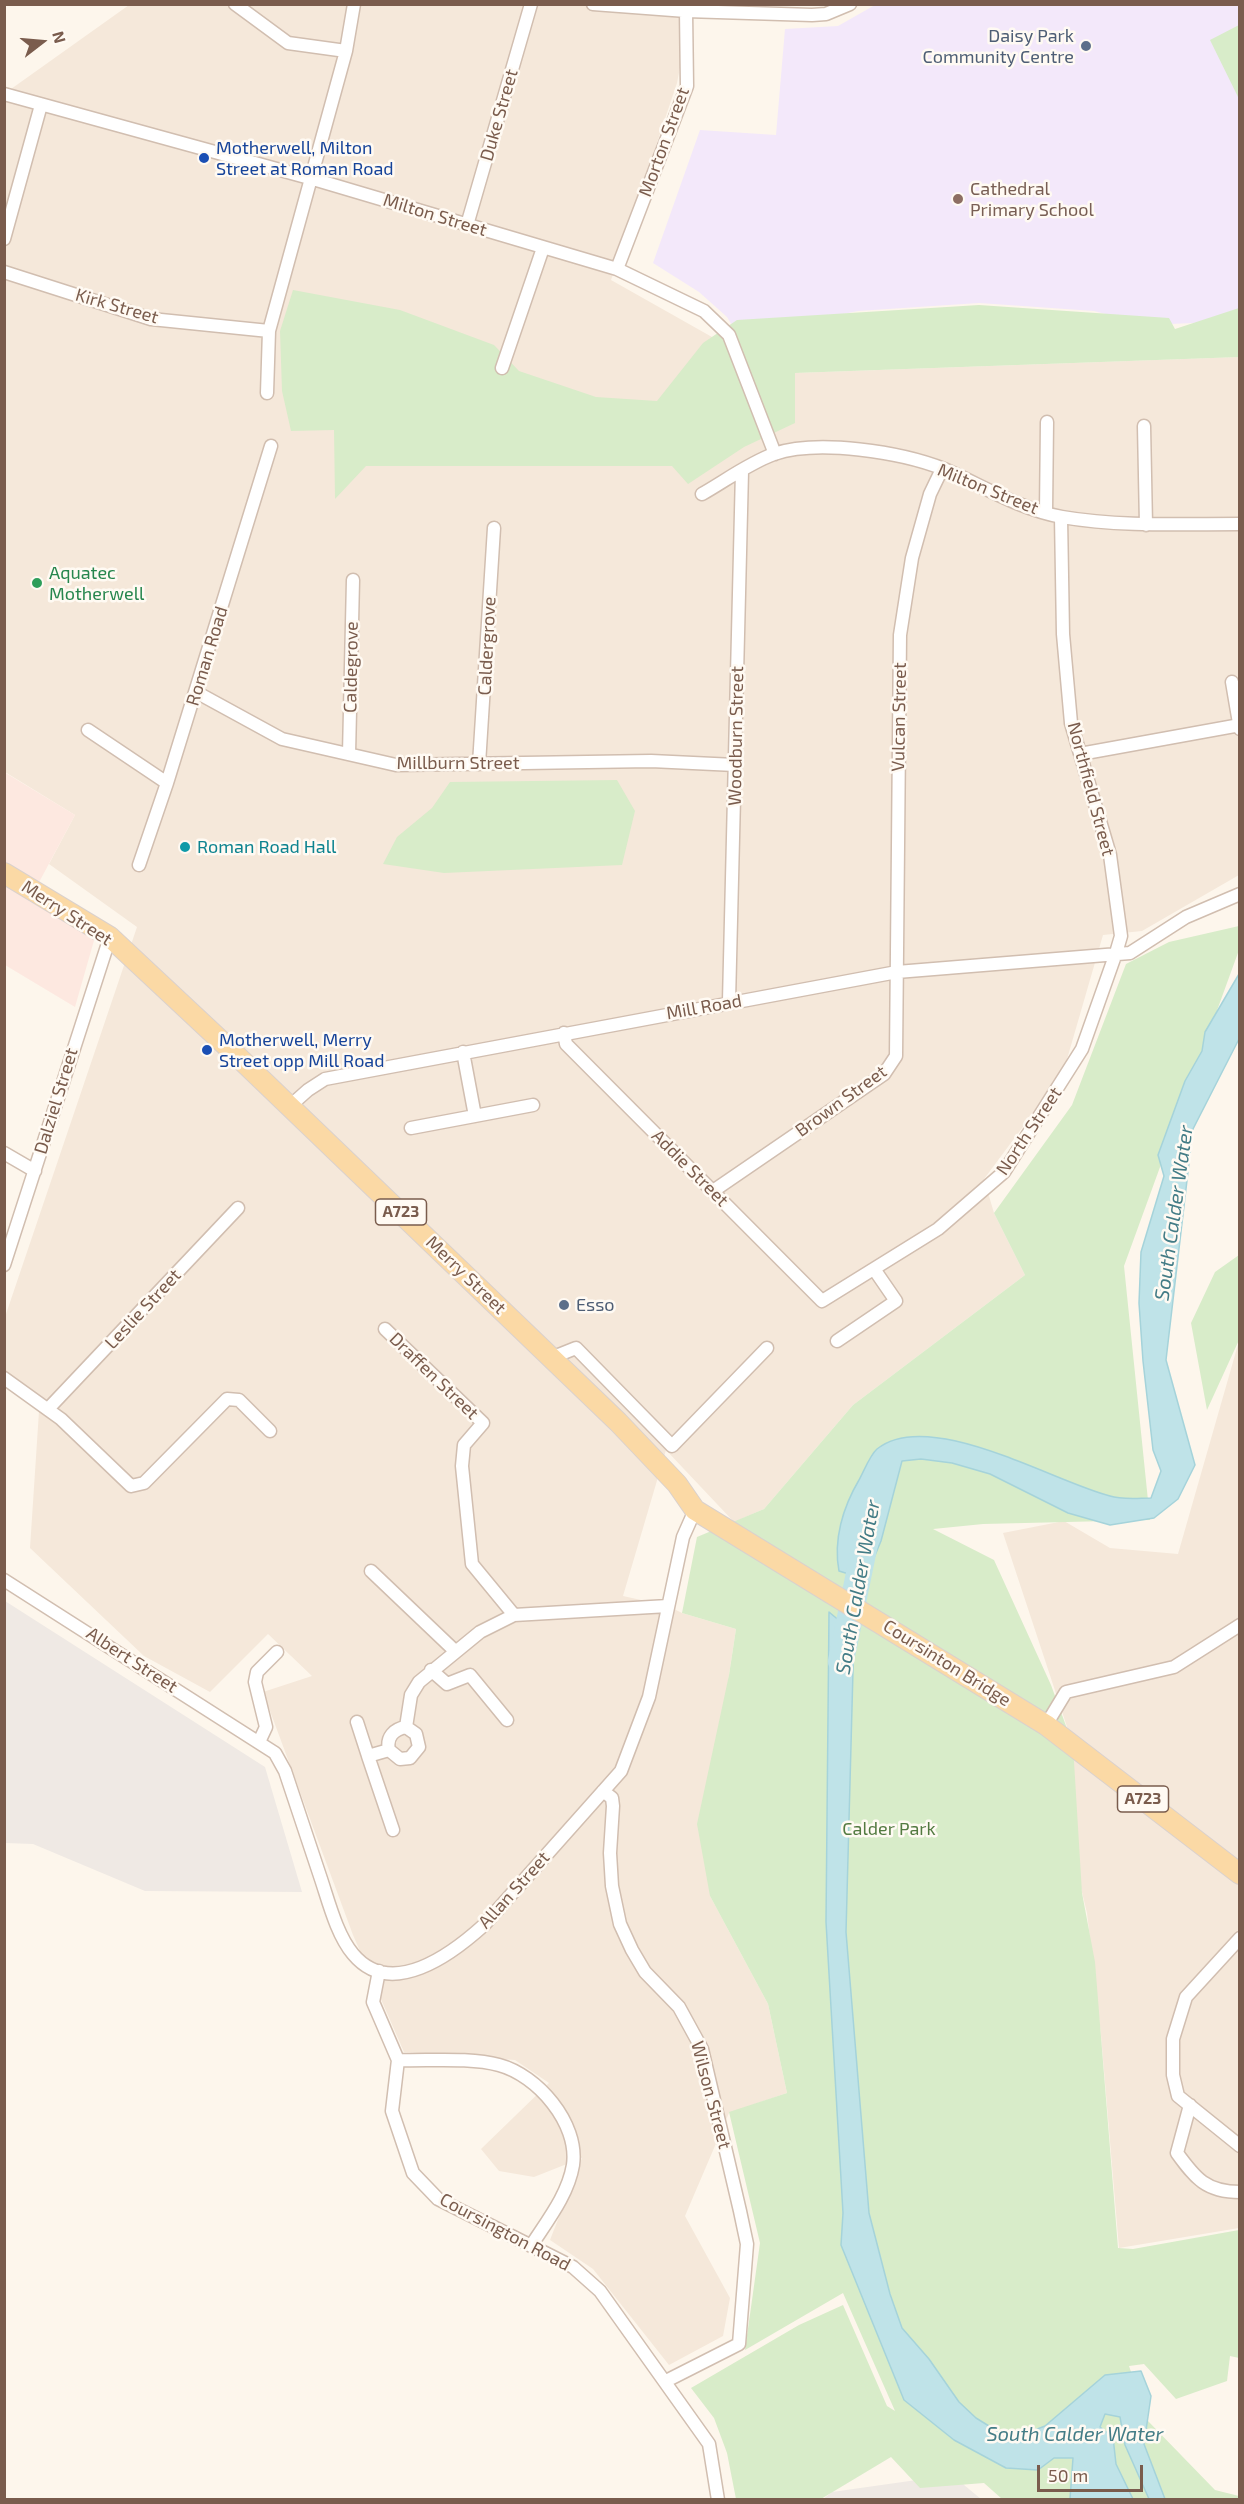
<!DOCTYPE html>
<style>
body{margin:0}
#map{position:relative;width:1244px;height:2504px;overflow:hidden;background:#fdf6ec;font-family:"Exo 2",sans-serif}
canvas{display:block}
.frame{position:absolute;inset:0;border:6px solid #7a5c4d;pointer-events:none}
.north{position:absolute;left:12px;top:12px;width:60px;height:60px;-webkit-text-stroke:4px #fffaf3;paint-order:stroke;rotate:74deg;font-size:16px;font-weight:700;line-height:24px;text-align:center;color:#7a5c4d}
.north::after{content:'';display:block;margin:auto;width:21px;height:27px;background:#7a5c4d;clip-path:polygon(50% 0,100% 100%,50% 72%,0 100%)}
.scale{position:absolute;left:1037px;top:2465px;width:106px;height:27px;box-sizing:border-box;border:3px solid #7a5c4d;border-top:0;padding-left:8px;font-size:18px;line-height:21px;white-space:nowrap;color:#7a5c4d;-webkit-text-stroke:4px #fffaf3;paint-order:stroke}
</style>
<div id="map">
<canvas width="1244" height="2504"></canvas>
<div class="frame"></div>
<div class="north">N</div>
<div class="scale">50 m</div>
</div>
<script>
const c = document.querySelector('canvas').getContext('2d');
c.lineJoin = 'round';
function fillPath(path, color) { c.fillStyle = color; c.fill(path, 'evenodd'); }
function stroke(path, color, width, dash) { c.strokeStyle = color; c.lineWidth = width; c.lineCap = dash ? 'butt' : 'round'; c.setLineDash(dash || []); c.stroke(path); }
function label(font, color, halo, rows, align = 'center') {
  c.font = font + ' "Exo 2",sans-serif'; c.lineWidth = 5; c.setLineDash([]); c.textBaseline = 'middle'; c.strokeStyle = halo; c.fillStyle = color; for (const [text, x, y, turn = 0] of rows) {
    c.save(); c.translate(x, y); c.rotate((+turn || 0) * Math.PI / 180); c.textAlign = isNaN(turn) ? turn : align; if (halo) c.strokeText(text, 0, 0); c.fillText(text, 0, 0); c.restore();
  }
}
fillPath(new Path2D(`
 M 129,5 L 692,5 L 677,83 L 611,280 L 712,337 L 795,423 L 795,373 L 1239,357 L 1239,875 L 1142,931 L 1103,935 L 1063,1073 L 984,1179 L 994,1213 L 1025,1275 L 853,1405 L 764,1509 L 734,1522 L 666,1450 L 623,1596 L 668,1606 L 682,1613 L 736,1629 L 729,1675 L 710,1896 L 768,2004 L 787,2093 L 729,2113 L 685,2216 L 730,2298 L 723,2336 L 669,2365 L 593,2269 L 550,2240 L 582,2158 L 534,2177 L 499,2171 L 481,2149 L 549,2083 L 515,2060 L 404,2052 L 353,1935 L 263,1692 L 312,1676 L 268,1634 L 210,1692 L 144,1656 L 30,1548 L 40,1396 L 5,1374 L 5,1317 L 137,927 L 49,864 L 75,815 L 5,772 L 4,94 Z
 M 1239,1341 L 1239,2228 L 1119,2248 L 1101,2035 L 1087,1913 L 1064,1818 L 1073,1745 L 1003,1533 L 1064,1521 L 1110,1548 L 1178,1554 Z`), '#f5e8da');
fillPath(new Path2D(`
 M 4,772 L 75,815 L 29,901 L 95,937 L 75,1007 L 5,965 Z`), '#fde8e0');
fillPath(new Path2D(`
 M 5,1601 L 265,1767 L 302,1892 L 145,1891 L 33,1844 L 5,1843 Z
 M 952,2475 L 981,2499 L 822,2500 L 832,2492 Z`), '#efe9e4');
fillPath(new Path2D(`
 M 875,5 L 1239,5 L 1239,321 L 1148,325 L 1094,311 L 979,303 L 858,311 L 794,324 L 745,347 L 727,317 L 699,292 L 653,263 L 700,130 L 776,135 L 785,29 L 838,26 Z`), '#f3e8fa');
fillPath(new Path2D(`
 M 1239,25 L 1239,99 L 1210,40 Z
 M 293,290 L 400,310 L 494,345 L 519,371 L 596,397 L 657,401 L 703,343 L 737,320 L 979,305 L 1169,318 L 1175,329 L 1239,308 L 1240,357 L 795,373 L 795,423 L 744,447 L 688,484 L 672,466 L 366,466 L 335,499 L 334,430 L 291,431 L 282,391 L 280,331 Z
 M 617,780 L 635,811 L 622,865 L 444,873 L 383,864 L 397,837 L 432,808 L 450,782 Z
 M 1239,926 L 1239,950 L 1124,1266 L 1150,1520 L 983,1524 L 933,1529 L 994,1560 L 1051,1685 L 1073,1745 L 1082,1893 L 1095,1962 L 1118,2248 L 1133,2249 L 1239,2230 L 1239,2358 L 1230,2356 L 1227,2381 L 1176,2399 L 1144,2364 L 1129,2366 L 1148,2421 L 1215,2490 L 1239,2496 L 1239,2499 L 1002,2499 L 984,2483 L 920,2488 L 891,2457 L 821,2499 L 736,2499 L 727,2453 L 714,2418 L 691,2388 L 799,2325 L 843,2305 L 887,2406 L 895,2411 L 843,2293 L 745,2350 L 760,2243 L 729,2112 L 787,2093 L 768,2004 L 710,1896 L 697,1824 L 729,1675 L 736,1629 L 682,1613 L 697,1537 L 764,1509 L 853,1405 L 1025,1275 L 994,1213 L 1072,1105 L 1126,964 L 1169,942 Z
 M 1239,1255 L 1239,1340 L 1207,1410 L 1191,1323 L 1215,1272 Z`), '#d8ecc9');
const water = new Path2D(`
 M 1239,974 L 1239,1039 L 1193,1129 L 1166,1360 L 1195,1465 L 1178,1499 L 1154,1518 L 1110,1525 L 1068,1513 L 990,1474 L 952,1463 L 921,1459 L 902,1461 L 881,1541 L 865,1579 L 839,1571 C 833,1540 843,1507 859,1480 C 864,1471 870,1455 877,1449 C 929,1407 1054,1482 1110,1496 C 1122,1500 1139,1498 1151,1498 L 1161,1471 L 1153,1450 L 1143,1361 L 1139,1303 L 1141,1252 L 1164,1176 L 1158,1155 L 1185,1081 L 1202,1051 L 1205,1032 Z
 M 829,1612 L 854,1633 L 846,1932 L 869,2213 L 890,2294 L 902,2328 L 929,2359 L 959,2402 L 976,2418 L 997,2431 L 1019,2436 L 1045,2426 L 1105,2375 L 1141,2371 L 1151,2396 L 1144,2444 L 1165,2499 L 1149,2499 L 1125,2445 L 1120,2417 L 1105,2414 L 1100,2427 L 1113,2437 L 1116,2464 L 1133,2499 L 1070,2499 L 1073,2458 L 1054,2458 L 1038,2470 L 1006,2468 L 954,2440 L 904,2400 L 841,2245 L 843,2213 L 826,1922 Z`);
fillPath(water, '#bfe3e8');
stroke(water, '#a5d3da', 1.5);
stroke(new Path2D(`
 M 841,1661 L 865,1544`), '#bfe3e8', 26);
const street = new Path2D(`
 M 235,4 L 288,43 L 346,51
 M 593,4 L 686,11 L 812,15 L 826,14 L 850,4
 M 4,94 L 313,179 L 617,269 L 704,311 L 729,335 L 775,454
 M 467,225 L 531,4
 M 4,239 L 41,105
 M 617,269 L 687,86 L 686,11
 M 4,272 L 151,319 L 269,331
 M 502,368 L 543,248
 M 267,393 L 269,331 L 346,51 L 354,4
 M 1144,426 L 1146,525
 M 702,494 C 725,481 749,463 774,454 C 818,439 901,452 944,469 C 983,486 1019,509 1062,517 C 1120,527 1181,524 1240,524
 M 1046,512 L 1047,422
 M 1232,682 L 1240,729
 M 196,692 L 282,739 L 396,765 L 651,761 L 735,765
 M 88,730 L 167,783
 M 349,754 L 353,580
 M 1080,754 L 1240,725
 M 479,764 L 494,528
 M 139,865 L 167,783 L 271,446
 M 729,1001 L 742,471
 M 564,1033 L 566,1044 L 822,1301 L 938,1229 L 1004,1172 L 1082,1049 L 1116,953 L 1121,936 L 1110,855 L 1071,723 L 1063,634 L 1061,517
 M 463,1052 L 475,1116
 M 290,1106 L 308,1090 L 325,1079 L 897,972 L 1130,953 L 1186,917 L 1240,894
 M 411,1128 L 533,1105
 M 4,1153 L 35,1171
 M 713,1191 L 884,1074 L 896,1056 L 900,635 L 912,558 L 930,494 L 942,469
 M 4,1265 L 110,937
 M 385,1329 L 483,1423 L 464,1445 L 462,1466 L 472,1564 L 514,1615
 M 837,1341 L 896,1301 L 874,1269
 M 551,1358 L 576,1348 L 672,1446 L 767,1348
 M 4,1378 L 61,1419 L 131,1486 L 144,1483 L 227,1399 L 239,1400 L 270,1431
 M 48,1409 L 238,1208
 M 371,1571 L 455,1651
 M 4,1580 L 275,1753 L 285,1771 C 297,1807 309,1843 321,1879 C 329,1903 337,1935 353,1954 C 391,2000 452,1954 484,1925 L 621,1771 L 649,1697 L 683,1537 L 695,1510
 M 431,1670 L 447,1684 L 470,1675 L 507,1720
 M 357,1722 L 368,1756 L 389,1750
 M 1046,1725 L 1066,1692 L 1174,1667 L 1240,1625
 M 406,1727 C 394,1729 386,1737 389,1750 L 400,1759 L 410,1758 L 419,1747 L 416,1734 L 406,1727 L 411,1695 L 419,1682 L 480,1632 L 514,1615 L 668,1606
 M 259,1742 L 266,1727 L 255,1682 L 257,1672 L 277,1652
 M 368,1756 L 393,1830
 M 603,1791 L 612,1798 L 613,1806 L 610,1853 L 612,1886 L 620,1924 L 632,1950 L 645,1972 L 679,2007 L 702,2049 L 740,2211 L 747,2244 L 739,2344 L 666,2381
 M 1240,1938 L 1186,1997 L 1173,2039 L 1173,2075 L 1178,2096 L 1240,2146
 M 379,1971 L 373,2002 L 398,2060 L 392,2111 L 413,2173 L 438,2199 L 573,2267 L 600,2291 L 709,2444 L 718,2500
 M 398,2060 C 428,2061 470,2057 499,2065 C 537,2075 579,2123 573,2165 C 568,2195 547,2221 531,2246
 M 1190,2105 L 1177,2153 C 1195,2178 1206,2192 1240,2192`);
const primary = new Path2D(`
 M 4,873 L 110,937 L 234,1053 L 618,1422 L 677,1484 L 695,1510 L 1046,1725 L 1240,1874`);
stroke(street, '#d1beb0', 15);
stroke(primary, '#dad1cd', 22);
stroke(street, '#fff', 12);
stroke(primary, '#fbd9a5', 20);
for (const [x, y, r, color] of [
 [1086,46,6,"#5c6f8a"],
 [204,158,6,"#1a4fb4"],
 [958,199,6,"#8d6e63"],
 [37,583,6,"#2e9e5b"],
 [185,847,6,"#0f9aa8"],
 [207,1050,6,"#1a4fb4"],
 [564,1305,6,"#5c6f8a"]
]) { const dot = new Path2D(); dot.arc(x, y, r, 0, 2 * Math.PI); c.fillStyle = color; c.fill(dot); stroke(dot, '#fffaf3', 2); }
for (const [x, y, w] of [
 [401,1212,51],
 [1143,1799,51]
]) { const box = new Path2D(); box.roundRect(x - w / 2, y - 13, w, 26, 4.5); c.fillStyle = '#fffaf3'; c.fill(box); stroke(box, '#7a5c4d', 1.5); }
label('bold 16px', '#7a5c4d', null, [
 ["A723",401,1212],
 ["A723",1143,1799]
]);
label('18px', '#4e5e75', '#fffaf3', [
 ["Daisy Park",1074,36],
 ["Community Centre",1074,57],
 ["Esso",576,1305,"left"]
], 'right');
label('18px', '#7a5c4d', '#fffaf3', [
 ["Duke Street",499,115,-74],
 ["Morton Street",664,142,-70],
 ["Milton Street",435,215,17],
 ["Kirk Street",117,306,16],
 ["Milton Street",988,489,22],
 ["Caldergrove",487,646,-87],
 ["Roman Road",207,656,-73],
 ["Caldegrove",351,667,-89],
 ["Vulcan Street",899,717,-89],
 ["Woodburn Street",736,736,-89],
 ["Millburn Street",458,763],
 ["Northfield Street",1091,789,75],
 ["Merry Street",67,913,33],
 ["Mill Road",704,1007,-10],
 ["Dalziel Street",56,1101,-73],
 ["Brown Street",841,1101,-36],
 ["North Street",1029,1131,-56],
 ["Addie Street",690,1168,45],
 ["Merry Street",466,1275,44],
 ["Leslie Street",143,1309,-47],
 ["Draffen Street",434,1376,44],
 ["Albert Street",132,1660,33],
 ["Coursinton Bridge",947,1663,32],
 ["Allan Street",514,1890,-48],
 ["Wilson Street",711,2095,75],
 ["Coursington Road",505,2232,28]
]);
label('18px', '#164399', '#fffaf3', [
 ["Motherwell, Milton",216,148],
 ["Street at Roman Road",216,169],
 ["Motherwell, Merry",219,1040],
 ["Street opp Mill Road",219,1061]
], 'left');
label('18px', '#785e54', '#fffaf3', [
 ["Cathedral",970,189],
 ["Primary School",970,210]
], 'left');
label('18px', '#27864d', '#fffaf3', [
 ["Aquatec",49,573],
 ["Motherwell",49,594]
], 'left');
label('18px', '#0d838f', '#fffaf3', [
 ["Roman Road Hall",197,847]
], 'left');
label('18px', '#537a41', '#fffaf3', [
 ["Calder Park",889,1829]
]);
label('italic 20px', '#437c86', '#fffaf3', [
 ["South Calder Water",1174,1213,-82],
 ["South Calder Water",858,1587,-80],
 ["South Calder Water",1075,2434]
]);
</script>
